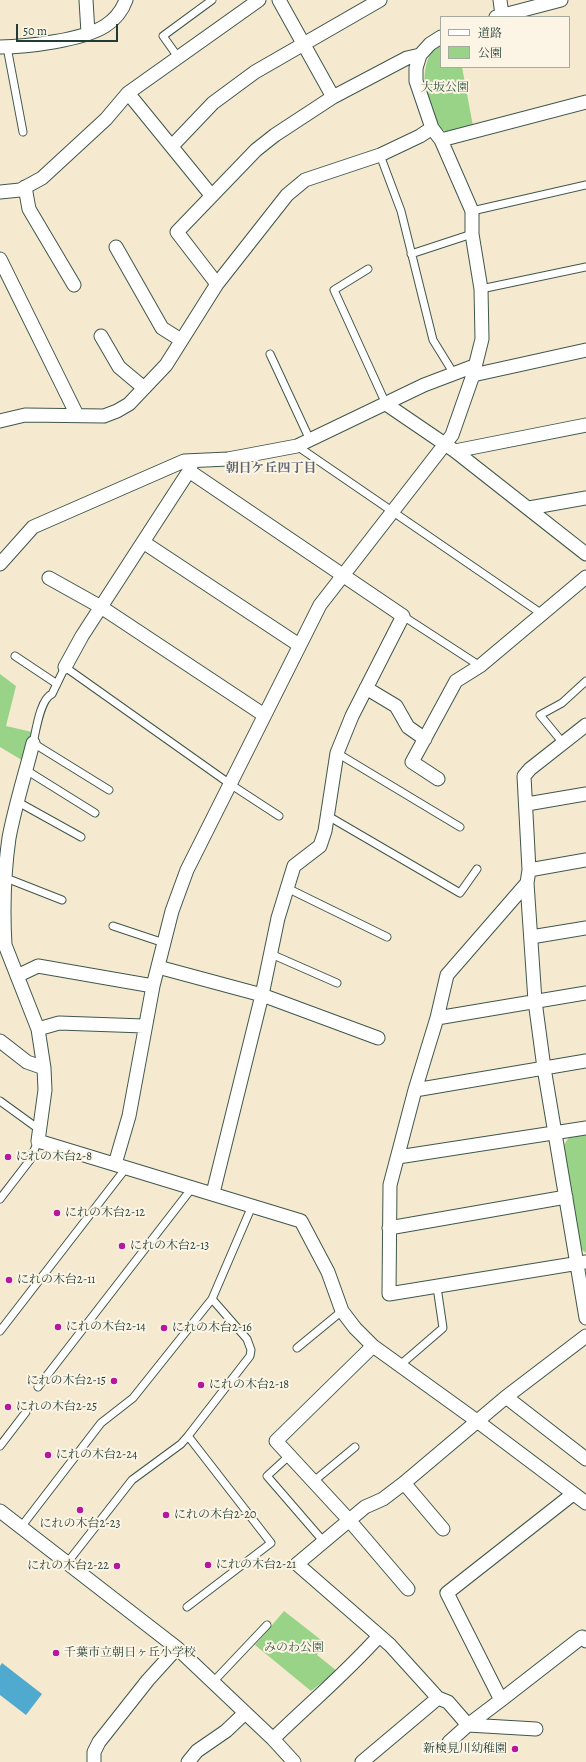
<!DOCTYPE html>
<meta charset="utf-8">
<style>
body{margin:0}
#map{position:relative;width:586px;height:1762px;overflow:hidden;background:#f5ead0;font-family:Alegreya,"Noto Serif JP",serif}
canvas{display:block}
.legend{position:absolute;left:440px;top:16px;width:130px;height:52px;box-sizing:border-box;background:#fcf5e5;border:1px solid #a4ab9e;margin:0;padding:5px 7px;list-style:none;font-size:12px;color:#1f3d34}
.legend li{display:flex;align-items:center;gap:8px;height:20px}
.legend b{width:20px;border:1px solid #a4ab9e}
.scale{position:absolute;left:16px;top:24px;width:102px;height:18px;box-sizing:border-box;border:2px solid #1f3d34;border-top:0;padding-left:5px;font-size:12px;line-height:14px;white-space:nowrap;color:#1f3d34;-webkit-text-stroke:3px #fcf5e5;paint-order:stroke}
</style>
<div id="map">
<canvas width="586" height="1762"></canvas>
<ul class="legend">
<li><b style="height:5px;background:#fff"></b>道路</li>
<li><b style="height:11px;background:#98d387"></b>公園</li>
</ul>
<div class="scale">50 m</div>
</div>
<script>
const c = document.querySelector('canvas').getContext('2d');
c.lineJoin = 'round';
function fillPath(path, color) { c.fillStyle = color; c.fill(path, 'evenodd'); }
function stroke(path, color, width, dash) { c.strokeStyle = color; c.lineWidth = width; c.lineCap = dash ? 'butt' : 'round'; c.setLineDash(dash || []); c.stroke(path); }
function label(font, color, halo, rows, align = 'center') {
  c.font = font + ' Alegreya,"Noto Serif JP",serif'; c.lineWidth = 4; c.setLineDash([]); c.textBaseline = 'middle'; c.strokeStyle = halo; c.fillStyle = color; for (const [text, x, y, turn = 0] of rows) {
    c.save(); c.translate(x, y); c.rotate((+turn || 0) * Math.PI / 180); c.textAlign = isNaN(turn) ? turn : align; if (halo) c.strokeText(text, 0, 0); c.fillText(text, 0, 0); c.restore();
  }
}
fillPath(new Path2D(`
 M 441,42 L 441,67 L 462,67 L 473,126 L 448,132 L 438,128 C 429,103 419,85 428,59 C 431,52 434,46 441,42 Z
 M 0,674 L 16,686 L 6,726 L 32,732 L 25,762 L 0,747 Z
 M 586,1134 L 586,1253 L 580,1248 L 564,1145 L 569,1137 Z
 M 284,1611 L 325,1643 L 317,1655 L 337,1671 L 311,1691 L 255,1645 Z`), '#98d387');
fillPath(new Path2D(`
 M 2,1663 L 42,1694 L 26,1715 L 0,1695 L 0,1666 Z`), '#50a9ce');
const lane = new Path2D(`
 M 7,47 L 23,132
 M 178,57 L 163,36 L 212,0
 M 380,155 L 401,211 L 433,340 L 454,374
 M 472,211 L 586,185
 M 411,254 L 472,234
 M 368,269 L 334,290 L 386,404
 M 481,289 L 586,267
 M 270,354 L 310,440
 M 297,446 L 542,614
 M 403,616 L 480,666
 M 15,656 L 57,684
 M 563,743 L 540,715 L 562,703 L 586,681
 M 337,753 L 460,827
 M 26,770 L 95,813
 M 109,790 L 33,743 C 36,731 40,699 52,694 L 65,667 L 230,784 L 279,816
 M 18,802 L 81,837
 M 328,816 L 460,893 L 477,869
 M 6,878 L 62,900
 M 287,888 L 387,937
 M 113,926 L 164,943
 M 271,954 L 337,983
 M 0,1101 L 40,1130
 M 0,1199 L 30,1160 L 38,1141
 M 0,1331 L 126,1168
 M 297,1348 L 342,1311
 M 399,1366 L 443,1328 L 437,1287
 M 38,1387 L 192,1188
 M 0,1446 L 26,1412
 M 290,1455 L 267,1476 L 324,1542
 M 314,1481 L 355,1447
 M 21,1527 L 101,1423 L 133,1398 L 212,1299 L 252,1206
 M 67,1563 L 132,1480 L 181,1444 L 188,1436 L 250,1356 L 251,1350 L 247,1339 L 212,1299
 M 187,1607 L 271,1543 L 188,1436
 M 213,1682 L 267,1625`);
const street = new Path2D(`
 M 86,0 L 88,33
 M 279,0 L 333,97
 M 500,0 L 502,15
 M 496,17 L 561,0
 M 0,47 C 27,47 83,40 105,26 C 116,19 122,11 126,0
 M 128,93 L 211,195
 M 441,140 L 586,102
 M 172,146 L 213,103 L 255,72 L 380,0
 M 25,187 L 29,209 L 74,285
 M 0,192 L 20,190 L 42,178 L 106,119 L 128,93 L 259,0
 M 116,247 L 162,328 L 181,340
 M 0,259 L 77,415
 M 217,284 L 177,232 L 256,150 L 275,135 L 333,97 L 407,58 L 420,55
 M 101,336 L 119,367 L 144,388
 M 473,375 L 586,350
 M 386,404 L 455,451 L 586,554
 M 0,421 L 25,415 L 104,416 L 117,411 L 129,404 L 166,365 L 217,284 L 287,195 L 305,180 L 380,155 L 420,136 L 432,128
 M 455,451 L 586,425
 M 189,471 L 403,616 L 352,716 L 337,753 L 325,831 L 320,846 L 294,866 L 278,918 L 262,995 L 213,1193
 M 529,508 L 586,498
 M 143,542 L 299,645
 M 0,564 L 33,527 L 184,461 L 228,459 L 297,446 L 424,385 L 474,366
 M 49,578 L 101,607 L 264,715
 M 65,667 L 82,636 L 189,471 L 192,463
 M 366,688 L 396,706 L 408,727 L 425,739
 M 586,725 L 530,769 L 524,776 L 529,870 L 527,883 L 535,1001 L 544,1068 L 586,1318
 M 33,743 C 25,775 15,806 9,838 C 4,873 3,910 5,945 L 38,1029 L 44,1068 L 45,1090 L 38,1141 L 301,1221 L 328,1272 L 342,1311 L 355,1328 L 373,1346 L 477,1421 L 586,1503
 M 438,779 L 412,762 L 456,681 L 480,666 L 586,577
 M 527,804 L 586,794
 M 529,870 L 586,860
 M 527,883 L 447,975 L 437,1018 L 415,1090 L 390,1185 L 389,1294 L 586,1262
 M 531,937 L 586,928
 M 158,967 L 262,995 L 378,1038
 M 17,976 L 38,966 L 153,986
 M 437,1018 L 586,993
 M 38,1029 L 59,1023 L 144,1026
 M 0,1041 L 27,1062 L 44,1068
 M 415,1090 L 586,1061
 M 398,1157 L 586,1128
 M 115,1164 L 129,1116 L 153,986 L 172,911 L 187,870 L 320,605 L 452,435 L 473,375 L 482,339 L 481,289 L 472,234 L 472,211 L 441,140 L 432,128 L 416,81 L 416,68 L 420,55 L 430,44 L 441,37
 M 389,1228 L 566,1197
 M 373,1346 L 276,1441 L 349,1520 L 408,1589
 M 506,1397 L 586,1459
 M 404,1483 L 443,1529
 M 573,1494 L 447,1593 L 501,1700 L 582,1637 L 586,1641
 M 0,1511 L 177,1648 L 273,1739 L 294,1762
 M 536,1729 L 468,1725 L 448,1702 L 438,1698 L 390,1645 L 297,1564 L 365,1507 L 383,1499 L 404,1483 L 506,1397 L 586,1336
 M 273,1739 C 308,1705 346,1673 379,1636
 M 449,1742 L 468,1725 L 501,1700
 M 94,1762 L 94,1752 L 99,1742 L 148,1680 L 177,1648
 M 188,1762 L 197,1751 L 226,1731 L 245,1713
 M 362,1762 L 438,1698`);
stroke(lane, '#3f574b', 9);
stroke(street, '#3f574b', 15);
stroke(lane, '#fff', 7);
stroke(street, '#fff', 13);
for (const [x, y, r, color] of [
 [8,1157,4,"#b5179e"],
 [57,1213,4,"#b5179e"],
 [122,1246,4,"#b5179e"],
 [9,1280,4,"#b5179e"],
 [58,1327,4,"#b5179e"],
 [164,1328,4,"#b5179e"],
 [114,1381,4,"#b5179e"],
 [201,1385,4,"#b5179e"],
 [8,1407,4,"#b5179e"],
 [48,1455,4,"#b5179e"],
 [80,1510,4,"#b5179e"],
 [166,1515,4,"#b5179e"],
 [208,1565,4,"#b5179e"],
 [117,1566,4,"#b5179e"],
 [56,1653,4,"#b5179e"],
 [515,1749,4,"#b5179e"]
]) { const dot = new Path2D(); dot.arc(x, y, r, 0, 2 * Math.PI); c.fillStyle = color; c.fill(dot); stroke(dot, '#fcf5e5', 1.5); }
label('12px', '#375b45', '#fcf5e5', [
 ["大坂公園",445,88],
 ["みのわ公園",294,1648]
]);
label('12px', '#1f3d34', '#fcf5e5', [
 ["にれの木台2-8",16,1157],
 ["にれの木台2-12",65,1213],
 ["にれの木台2-13",130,1246],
 ["にれの木台2-11",17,1280],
 ["にれの木台2-14",66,1327],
 ["にれの木台2-16",172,1328],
 ["にれの木台2-15",106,1381,"right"],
 ["にれの木台2-18",209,1385],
 ["にれの木台2-25",16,1407],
 ["にれの木台2-24",56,1455],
 ["にれの木台2-20",174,1515],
 ["にれの木台2-23",80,1524,"center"],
 ["にれの木台2-21",216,1565],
 ["にれの木台2-22",109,1566,"right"],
 ["千葉市立朝日ヶ丘小学校",64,1653],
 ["新検見川幼稚園",507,1749,"right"]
], 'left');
label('bold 13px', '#5f6673', '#fcf5e5', [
 ["朝日ケ丘四丁目",271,469]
]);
</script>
